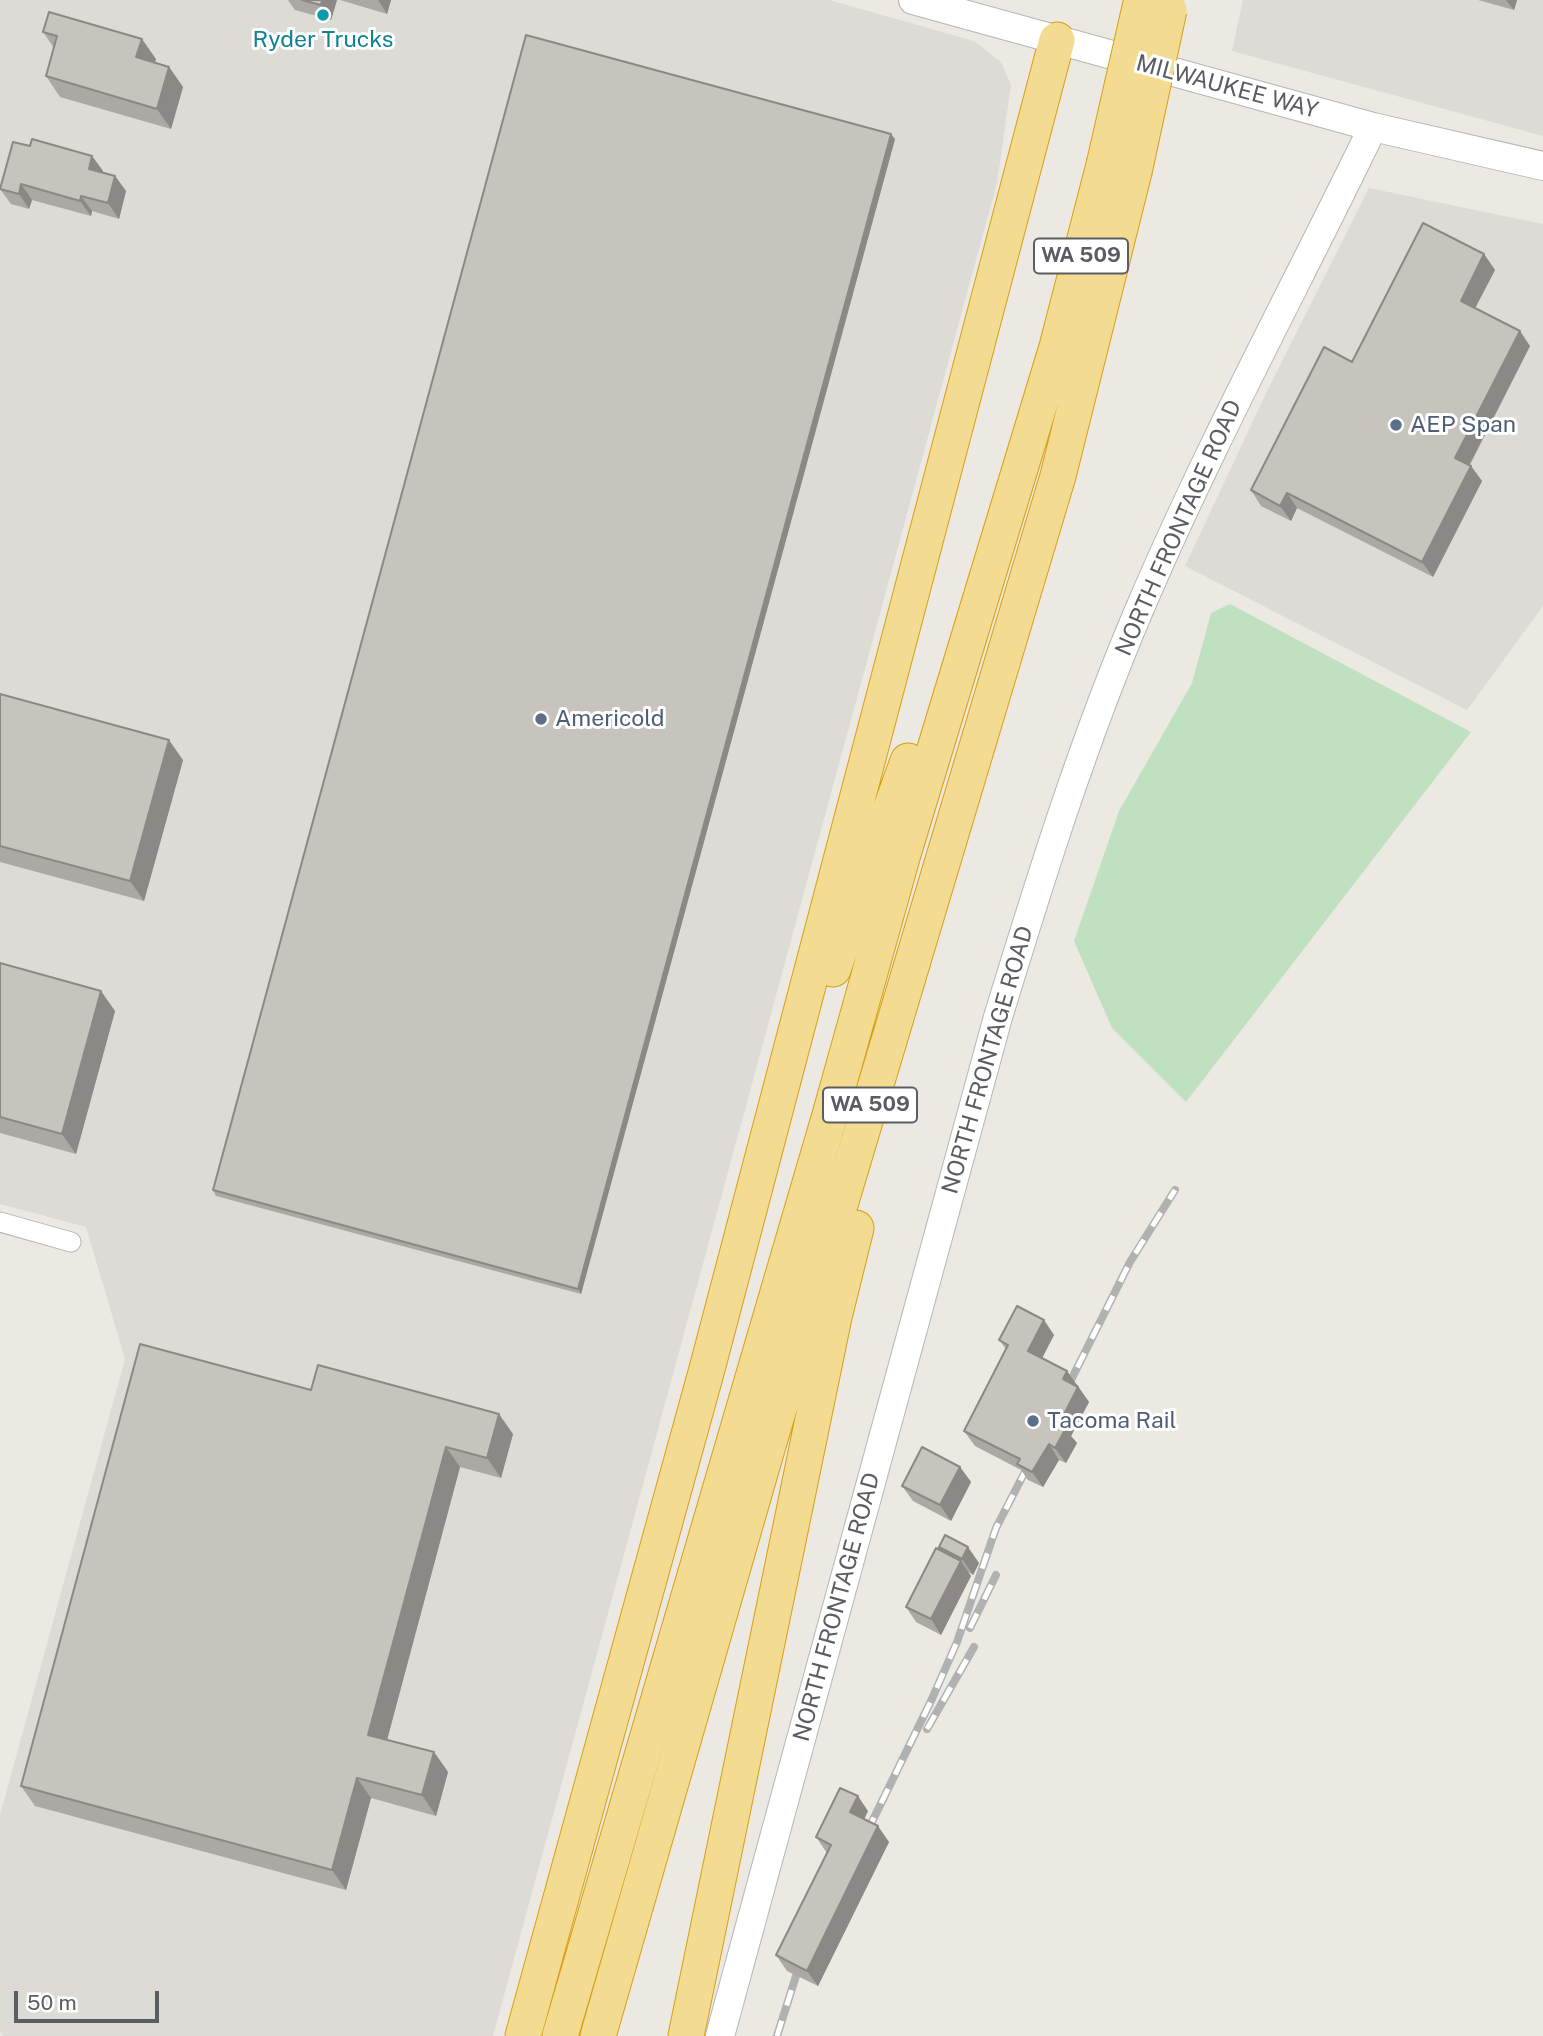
<!DOCTYPE html>
<style>
body{margin:0}
#map{position:relative;width:1543px;height:2036px;overflow:hidden;background:#ebe9e1;font-family:"Public Sans",sans-serif}
canvas{display:block}
.scale{position:absolute;left:14px;top:1991px;width:145px;height:32px;box-sizing:border-box;border:4px solid #5a5d61;border-top:0;padding-left:9px;font-size:21px;line-height:24px;white-space:nowrap;color:#5a5d61;-webkit-text-stroke:5px #fff;paint-order:stroke}
</style>
<div id="map">
<canvas width="1543" height="2036"></canvas>
<div class="scale">50 m</div>
</div>
<script>
const c = document.querySelector('canvas').getContext('2d');
c.lineJoin = 'round';
function fillPath(path, color) { c.fillStyle = color; c.fill(path, 'evenodd'); }
function stroke(path, color, width, dash) { c.strokeStyle = color; c.lineWidth = width; c.lineCap = dash ? 'butt' : 'round'; c.setLineDash(dash || []); c.stroke(path); }
function label(font, color, halo, rows, align = 'center') {
  c.font = font + ' "Public Sans",sans-serif'; c.lineWidth = 6; c.setLineDash([]); c.textBaseline = 'middle'; c.strokeStyle = halo; c.fillStyle = color; for (const [text, x, y, turn = 0] of rows) {
    c.save(); c.translate(x, y); c.rotate((+turn || 0) * Math.PI / 180); c.textAlign = isNaN(turn) ? turn : align; if (halo) c.strokeText(text, 0, 0); c.fillText(text, 0, 0); c.restore();
  }
}
fillPath(new Path2D(`
 M 0,0 L 829,0 L 974,41 L 1001,62 L 1011,85 L 997,183 L 493,2036 L 3,2036 L 0,2031 L 0,1815 L 125,1359 L 86,1227 L 0,1204 Z
 M 1243,0 L 1543,0 L 1543,136 L 1232,51 Z
 M 1369,188 L 1543,224 L 1543,606 L 1467,710 L 1185,566 L 1268,389 Z`), '#dddbd6');
fillPath(new Path2D(`
 M 1230,604 L 1471,732 L 1186,1102 L 1112,1028 L 1074,941 L 1119,811 L 1192,683 L 1211,613 Z`), '#c0e1c0');
const street = new Path2D(`
 M 0,1222 L 71,1242`);
const secondary = new Path2D(`
 M 913,0 L 1373,127 L 1543,166
 M 720,2036 L 998,1017 C 1040,880 1083,741 1140,608 C 1210,444 1295,288 1373,127`);
const highway = new Path2D(`
 M 833,969 L 908,761
 M 523,2036 L 707,1369 L 1057,40
 M 560,2036 L 830,1115 L 903,854 L 1057,347 L 1104,165
 M 598,2036 L 769,1442 L 1058,476 L 1134,172
 M 686,2036 L 834,1317 L 856,1228`);
stroke(street, '#b2b4b8', 21);
stroke(secondary, '#b3b6bb', 30);
stroke(highway, '#da9e13', 37);
stroke(street, '#fff', 19);
stroke(secondary, '#fff', 28);
stroke(highway, '#f3db91', 35);
const rail = new Path2D(`
 M 1063,1396 L 1130,1262 L 1175,1190
 M 970,1628 L 996,1575
 M 927,1729 L 974,1647
 M 867,1832 L 931,1701 L 957,1642 L 996,1528 L 1032,1458
 M 777,2036 L 796,1976`);
stroke(rail, '#b0b1b1', 8);
stroke(rail, '#fff', 5, [16]);
const highwayBridge = new Path2D(`
 M 1104,165 L 1141,3
 M 1134,172 L 1169,10`);
stroke(highwayBridge, '#da9e13', 37, []);
stroke(highwayBridge, '#f3db91', 35);
fillPath(new Path2D(`
 M 288,0 L 337,0 L 331,20 L 295,10 Z
 M 340,0 L 391,0 L 387,14 Z
 M 1478,0 L 1517,0 L 1514,10 Z
 M 43,32 L 156,59 L 155,63 L 169,67 L 183,87 L 171,129 L 60,97 L 46,76 L 54,48 Z
 M 895,139 L 581,1294 L 216,1196 L 213,1190 Z
 M 30,146 L 92,156 L 103,171 L 103,172 L 115,176 L 126,191 L 119,219 L 92,211 L 91,216 L 32,200 L 29,209 L 11,204 L 0,189 Z
 M 1484,254 L 1495,270 L 1475,308 L 1530,346 L 1470,465 L 1482,481 L 1433,577 L 1297,508 L 1291,521 L 1261,506 L 1251,490 L 1352,362 Z
 M 0,694 L 183,760 L 144,901 L 0,862 Z
 M 0,963 L 115,1011 L 76,1154 L 0,1133 Z
 M 1054,1335 L 1042,1358 L 1067,1371 L 1089,1402 L 1071,1436 L 1077,1443 L 1066,1463 L 1059,1460 L 1043,1487 L 1028,1480 L 1021,1470 L 975,1446 L 964,1431 L 1006,1349 L 999,1340 Z
 M 311,1390 L 513,1434 L 501,1478 L 460,1467 L 387,1740 L 434,1752 L 448,1772 L 436,1816 L 371,1798 L 346,1890 L 35,1806 L 21,1786 Z
 M 960,1467 L 971,1482 L 951,1521 L 913,1501 L 902,1486 Z
 M 939,1547 L 979,1563 L 973,1575 L 968,1572 L 971,1576 L 941,1635 L 916,1622 L 906,1607 L 942,1551 Z
 M 868,1811 L 864,1820 L 889,1842 L 818,1986 L 787,1971 L 776,1955 L 827,1853 L 816,1837 Z`), '#aba9a3');
fillPath(new Path2D(`
 M 322,0 L 337,0 L 331,20 L 321,5 Z
 M 378,0 L 391,0 L 387,14 Z
 M 1506,0 L 1517,0 L 1514,10 Z
 M 142,39 L 156,59 L 150,77 L 136,57 Z
 M 169,67 L 183,87 L 171,129 L 157,109 Z
 M 891,134 L 895,139 L 581,1294 L 578,1289 Z
 M 92,156 L 103,171 L 99,184 L 89,169 Z
 M 115,176 L 126,191 L 119,219 L 108,203 Z
 M 21,184 L 32,200 L 29,209 L 19,194 Z
 M 81,196 L 92,211 L 91,216 L 80,201 Z
 M 1484,254 L 1495,270 L 1471,316 L 1461,301 Z
 M 1520,331 L 1530,346 L 1465,473 L 1455,458 Z
 M 1471,466 L 1482,481 L 1433,577 L 1422,562 Z
 M 1287,493 L 1297,508 L 1291,521 L 1280,506 Z
 M 169,740 L 183,760 L 144,901 L 130,881 Z
 M 101,991 L 115,1011 L 76,1154 L 62,1134 Z
 M 1044,1320 L 1054,1335 L 1038,1366 L 1028,1351 Z
 M 1067,1371 L 1089,1402 L 1071,1436 L 1077,1443 L 1066,1463 L 1055,1448 L 1063,1379 Z
 M 499,1414 L 513,1434 L 501,1478 L 487,1458 Z
 M 1049,1444 L 1059,1460 L 1043,1487 L 1032,1472 Z
 M 446,1447 L 460,1467 L 383,1755 L 368,1735 Z
 M 960,1467 L 971,1482 L 951,1521 L 940,1505 Z
 M 968,1547 L 979,1563 L 973,1575 L 962,1559 Z
 M 961,1561 L 971,1576 L 941,1635 L 931,1619 Z
 M 434,1752 L 448,1772 L 436,1816 L 422,1795 Z
 M 357,1778 L 371,1798 L 346,1890 L 332,1870 Z
 M 858,1796 L 868,1811 L 860,1827 L 850,1812 Z
 M 878,1826 L 889,1842 L 818,1986 L 807,1971 Z`), '#8b8985');
const building = new Path2D(`
 M 302,0 L 322,0 L 321,5 Z
 M 49,12 L 142,39 L 136,57 L 169,67 L 157,109 L 46,76 L 57,36 L 43,32 Z
 M 526,35 L 891,134 L 578,1289 L 213,1190 Z
 M 32,139 L 92,156 L 89,169 L 115,176 L 108,203 L 81,196 L 80,201 L 21,184 L 19,194 L 0,189 L 13,142 L 30,146 Z
 M 1423,223 L 1484,254 L 1461,301 L 1520,331 L 1455,458 L 1471,466 L 1422,562 L 1287,493 L 1280,506 L 1251,490 L 1324,347 L 1352,362 Z
 M 0,694 L 169,740 L 130,881 L 0,846 Z
 M 0,963 L 101,991 L 62,1134 L 0,1117 Z
 M 1017,1306 L 1044,1320 L 1028,1351 L 1067,1371 L 1063,1379 L 1078,1387 L 1059,1424 L 1066,1428 L 1055,1448 L 1049,1444 L 1032,1472 L 1017,1464 L 1020,1459 L 964,1431 L 1008,1345 L 999,1340 Z
 M 140,1344 L 311,1390 L 318,1365 L 499,1414 L 487,1458 L 446,1447 L 368,1735 L 434,1752 L 422,1795 L 357,1778 L 332,1870 L 21,1786 Z
 M 922,1447 L 960,1467 L 940,1505 L 902,1486 Z
 M 945,1535 L 968,1547 L 962,1559 L 939,1547 Z
 M 936,1548 L 961,1561 L 931,1619 L 906,1607 Z
 M 840,1788 L 858,1796 L 850,1812 L 878,1826 L 807,1971 L 776,1955 L 831,1845 L 816,1837 Z`);
fillPath(building, '#c7c4be');
stroke(building, '#8b8985', 2);
for (const [x, y, r, color] of [
 [323,15,7,"#0f9aa8"],
 [1396,425,7,"#5c6f8a"],
 [541,719,7,"#5c6f8a"],
 [1033,1421,7,"#5c6f8a"]
]) { const dot = new Path2D(); dot.arc(x, y, r, 0, 2 * Math.PI); c.fillStyle = color; c.fill(dot); stroke(dot, '#fff', 2.5); }
for (const [x, y, w] of [
 [1081,256,94],
 [870,1105,94]
]) { const box = new Path2D(); box.roundRect(x - w / 2, y - 17.5, w, 35, 5); c.fillStyle = '#fff'; c.fill(box); stroke(box, '#5a5d61', 2); }
label('bold 21px', '#5a5d61', null, [
 ["WA 509",1081,256],
 ["WA 509",870,1105]
]);
label('23px', '#0d838f', '#fff', [
 ["Ryder Trucks",323,40]
]);
label('23px', '#5a5d61', '#fff', [
 ["MILWAUKEE WAY",1227,87,15],
 ["NORTH FRONTAGE ROAD",1179,528,-66],
 ["NORTH FRONTAGE ROAD",988,1060,-74],
 ["NORTH FRONTAGE ROAD",837,1607,-75]
]);
label('23px', '#4e5e75', '#fff', [
 ["AEP Span",1410,425],
 ["Americold",555,719],
 ["Tacoma Rail",1047,1421]
], 'left');
</script>
